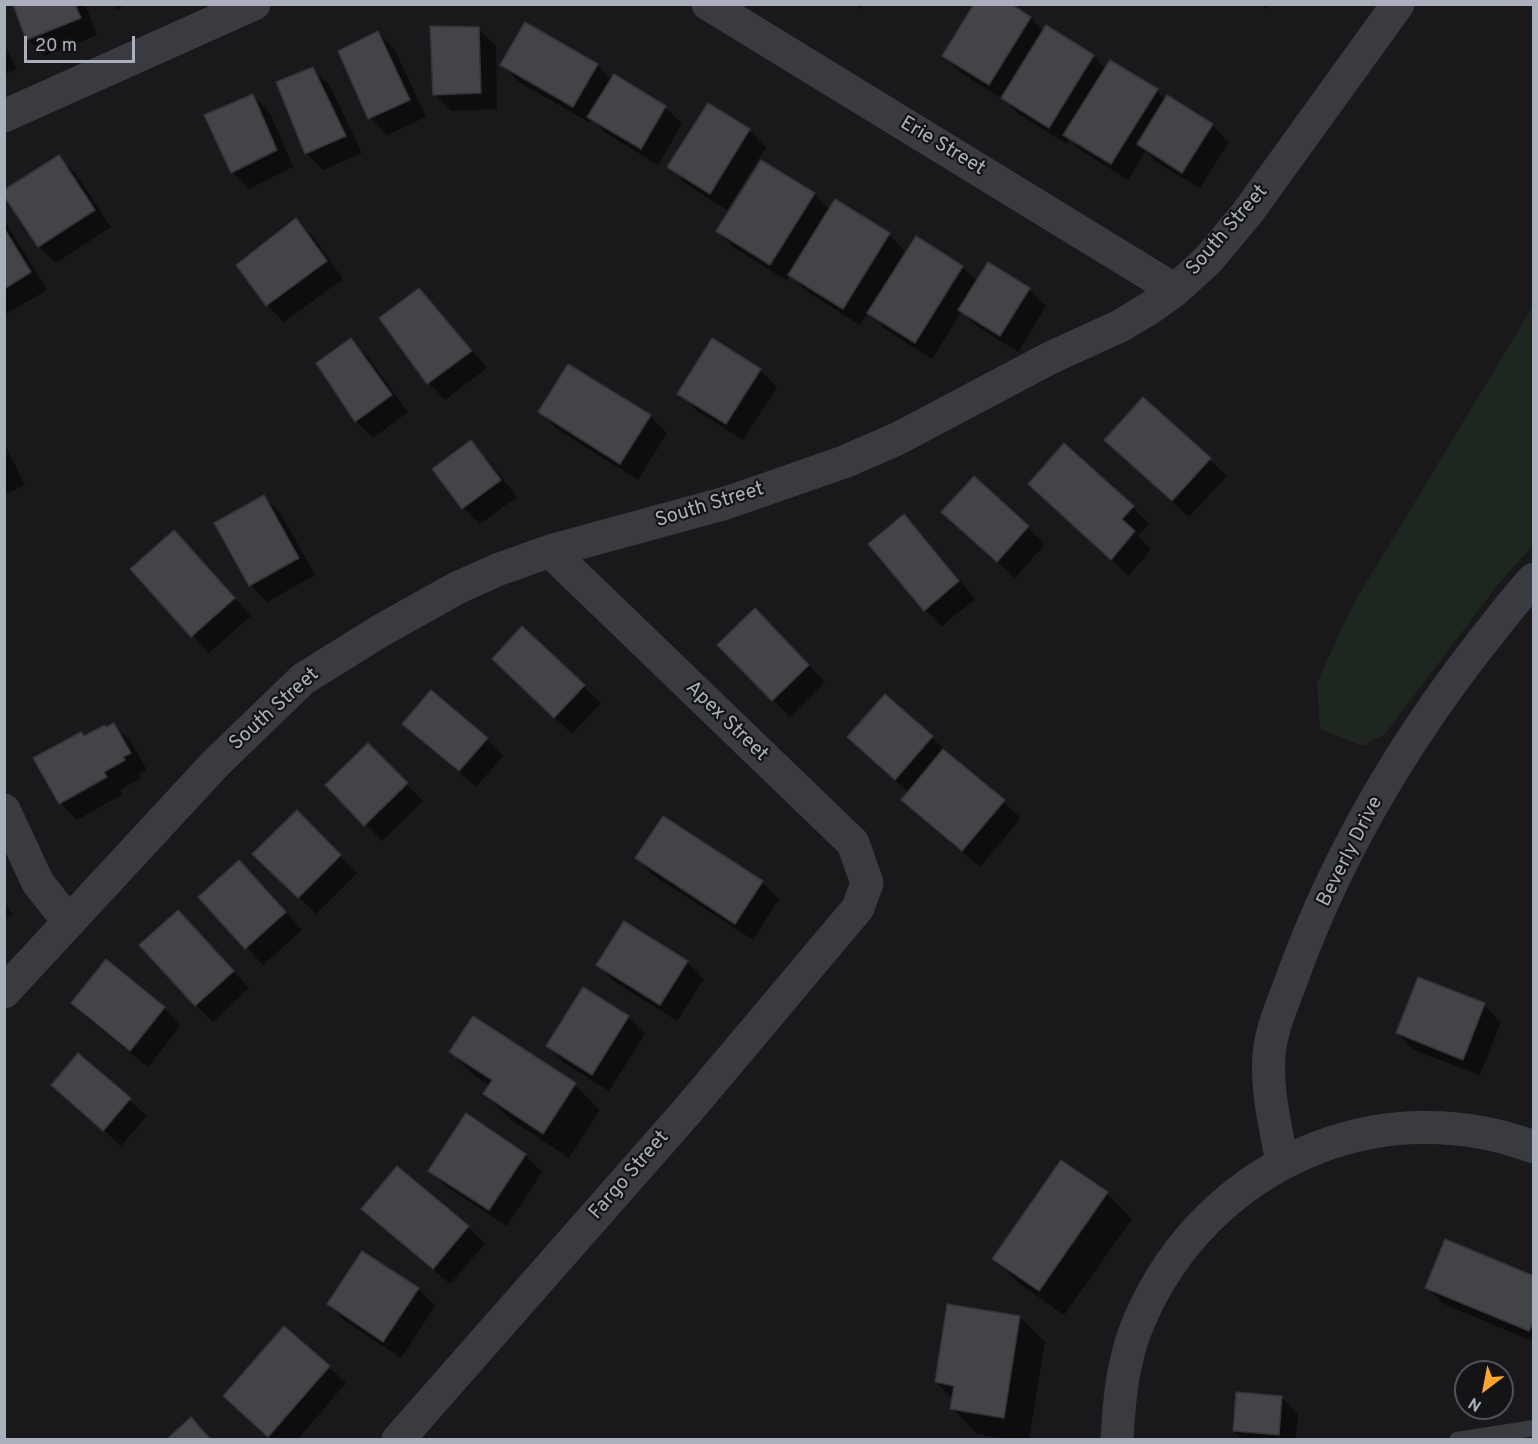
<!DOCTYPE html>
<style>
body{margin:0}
#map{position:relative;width:1538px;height:1444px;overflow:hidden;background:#19191b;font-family:Overpass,sans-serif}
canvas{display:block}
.frame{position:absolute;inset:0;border:6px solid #abb1bc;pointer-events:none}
.north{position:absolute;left:1454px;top:1360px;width:60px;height:60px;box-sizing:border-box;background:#141416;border:2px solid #505358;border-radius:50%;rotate:212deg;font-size:16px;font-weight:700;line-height:24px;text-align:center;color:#abb1bc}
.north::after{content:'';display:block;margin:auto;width:21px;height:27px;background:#fda530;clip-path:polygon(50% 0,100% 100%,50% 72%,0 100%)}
.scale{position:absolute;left:24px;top:36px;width:111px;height:27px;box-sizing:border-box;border:3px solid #abb1bc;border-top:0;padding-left:8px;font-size:18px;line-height:21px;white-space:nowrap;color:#abb1bc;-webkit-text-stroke:4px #141416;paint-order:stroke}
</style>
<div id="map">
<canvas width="1538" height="1444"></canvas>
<div class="frame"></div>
<div class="north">N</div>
<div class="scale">20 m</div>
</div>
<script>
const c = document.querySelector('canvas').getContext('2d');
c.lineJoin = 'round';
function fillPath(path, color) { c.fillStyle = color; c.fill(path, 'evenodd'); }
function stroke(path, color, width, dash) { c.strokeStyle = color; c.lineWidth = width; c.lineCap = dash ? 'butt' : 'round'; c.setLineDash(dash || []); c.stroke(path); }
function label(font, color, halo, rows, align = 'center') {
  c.font = font + ' Overpass,sans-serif'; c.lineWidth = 4.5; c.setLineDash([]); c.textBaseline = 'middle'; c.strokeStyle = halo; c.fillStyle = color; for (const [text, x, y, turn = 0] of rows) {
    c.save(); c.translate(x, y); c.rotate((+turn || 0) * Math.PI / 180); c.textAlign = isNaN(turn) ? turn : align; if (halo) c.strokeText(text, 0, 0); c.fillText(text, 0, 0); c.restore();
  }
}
fillPath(new Path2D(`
 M 1533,306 L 1533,545 L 1495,588 L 1385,734 L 1363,746 L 1320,729 L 1317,683 L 1351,608 Z`), '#1e271f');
fillPath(new Path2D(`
 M 14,4 L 85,4 L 97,35 L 45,56 L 28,39 Z
 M 112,4 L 126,4 L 117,10 Z
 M 854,4 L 864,4 L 862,9 Z
 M 1008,4 L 1031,18 L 1043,31 L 1046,27 L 1093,56 L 1106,69 L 1157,91 L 1166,100 L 1212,125 L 1229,142 L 1200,188 L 1155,161 L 1146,151 L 1128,180 L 1082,151 L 1069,139 L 1066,144 L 1019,114 L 1006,101 L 961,73 L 944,56 Z
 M 1259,4 L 1269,4 L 1266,9 Z
 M 479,29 L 496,46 L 497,109 L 451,111 L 434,94 Z
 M 378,33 L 395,50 L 426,117 L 387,135 L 370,118 L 340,52 Z
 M 4,44 L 17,69 L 4,75 Z
 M 502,65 L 597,65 L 612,80 L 614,76 L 665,107 L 682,124 L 658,165 L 606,133 L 592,119 L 590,123 L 519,82 Z
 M 313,69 L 330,86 L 362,153 L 323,170 L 306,153 Z
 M 253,96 L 270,113 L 293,167 L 249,189 L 232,172 Z
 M 749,130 L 766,147 L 727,210 L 686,184 L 669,167 Z
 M 59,157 L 75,173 L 111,227 L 56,263 L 39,247 L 4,193 Z
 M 814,194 L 830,210 L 889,235 L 907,253 L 962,267 L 978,282 L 989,264 L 1029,290 L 1046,306 L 1018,352 L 977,326 L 962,311 L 932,359 L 886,330 L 868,312 L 860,325 L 806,291 L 791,275 L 787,281 L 735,248 L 718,231 Z
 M 4,220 L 47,290 L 4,315 Z
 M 296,220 L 313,237 L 343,279 L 284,322 L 267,305 Z
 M 418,290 L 435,306 L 487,368 L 445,400 L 429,383 L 382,318 Z
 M 351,340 L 368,357 L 408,412 L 373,438 L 356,421 Z
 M 760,370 L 777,387 L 743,440 L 696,410 L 679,393 Z
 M 1143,399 L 1227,476 L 1189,517 L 1123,456 Z
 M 540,412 L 650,416 L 667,433 L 638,480 L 557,429 Z
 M 470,442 L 487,459 L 517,497 L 480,524 L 463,508 Z
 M 4,443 L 25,485 L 4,495 Z
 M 974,478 L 1045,544 L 1015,578 L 943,512 Z
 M 264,497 L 281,514 L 315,575 L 267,602 L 250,585 Z
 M 1046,500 L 1133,507 L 1149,524 L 1138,536 L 1151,549 L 1129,576 Z
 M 904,516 L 921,533 L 975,599 L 942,626 L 925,610 Z
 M 191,549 L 251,616 L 209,653 L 133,569 Z
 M 754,610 L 825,682 L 790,717 L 719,645 Z
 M 522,628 L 601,703 L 572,734 L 510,676 Z
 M 885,696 L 1021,818 L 980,867 L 920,817 L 903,800 L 909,793 L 866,754 Z
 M 404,724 L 487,739 L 503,756 L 476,787 L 421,740 Z
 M 114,725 L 131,742 L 147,770 L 139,774 L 141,778 L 120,790 L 123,794 L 77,820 L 60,803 L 85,738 Z
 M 368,745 L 423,801 L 382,841 L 327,785 Z
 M 297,812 L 357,873 L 316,914 L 255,854 Z
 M 663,818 L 762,882 L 779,899 L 753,940 L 653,875 L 637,858 Z
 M 256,879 L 302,930 L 263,965 L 201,897 Z
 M 4,901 L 13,915 L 4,920 Z
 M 194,929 L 249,988 L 213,1022 L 196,1005 Z
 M 106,961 L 164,1008 L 181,1025 L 148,1067 L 89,1020 L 73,1003 Z
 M 687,962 L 704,979 L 677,1021 L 615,982 L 598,965 Z
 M 1484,1005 L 1501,1022 L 1480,1075 L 1414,1050 L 1397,1033 Z
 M 628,1017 L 645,1034 L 609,1091 L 564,1063 L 548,1046 Z
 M 474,1018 L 575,1085 L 600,1110 L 569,1158 L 510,1119 L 485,1094 L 490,1086 L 476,1077 L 451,1052 Z
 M 78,1055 L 147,1116 L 121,1146 L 53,1085 Z
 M 525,1155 L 542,1172 L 507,1226 L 447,1187 L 430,1171 Z
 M 1062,1162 L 1107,1194 L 1132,1219 L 1064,1315 L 1020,1284 L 994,1259 Z
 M 363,1208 L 468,1227 L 485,1244 L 450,1284 L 380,1225 Z
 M 1534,1277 L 1534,1342 L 1444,1304 L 1427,1288 Z
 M 418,1289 L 435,1306 L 401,1358 L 345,1321 L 329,1304 Z
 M 1020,1317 L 1045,1342 L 1029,1440 L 1011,1440 L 977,1434 L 952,1408 L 953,1399 L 936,1382 Z
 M 329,1367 L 346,1383 L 297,1440 L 272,1440 L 225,1396 Z
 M 1281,1397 L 1298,1414 L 1296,1440 L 1243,1440 L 1234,1431 Z`), '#0007');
const building = new Path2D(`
 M 13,4 L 75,4 L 81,18 L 26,40 Z
 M 974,4 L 1011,4 L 1031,17 L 989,85 L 942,56 Z
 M 525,22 L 598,64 L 573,107 L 500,65 Z
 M 1046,25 L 1094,55 L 1049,128 L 1001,98 Z
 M 430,26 L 479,27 L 481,93 L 433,95 Z
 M 378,31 L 410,100 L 368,119 L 338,51 Z
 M 1110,60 L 1158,89 L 1111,164 L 1063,135 Z
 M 313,67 L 346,136 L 305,154 L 276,82 Z
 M 614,74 L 666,106 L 641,149 L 587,117 Z
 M 253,94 L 277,150 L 231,173 L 204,115 Z
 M 1167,95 L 1213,124 L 1182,173 L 1137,144 Z
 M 708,103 L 750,129 L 710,194 L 667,167 Z
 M 59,155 L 95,210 L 38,247 L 4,196 L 4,190 Z
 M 761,160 L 815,193 L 770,265 L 716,231 Z
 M 835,199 L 890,233 L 843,309 L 788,275 Z
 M 296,218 L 327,261 L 266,306 L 236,265 Z
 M 4,228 L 31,272 L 4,289 Z
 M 916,236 L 963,266 L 915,343 L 867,313 Z
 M 988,262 L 1030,288 L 1000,336 L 958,310 Z
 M 419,288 L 472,351 L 427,384 L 379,318 Z
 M 351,338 L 392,395 L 355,422 L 316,363 Z
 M 712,338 L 761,369 L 726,424 L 677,394 Z
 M 568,364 L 651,415 L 620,464 L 538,412 Z
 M 1143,397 L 1211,458 L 1172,501 L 1104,440 Z
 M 471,440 L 501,480 L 462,509 L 432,469 Z
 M 1064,443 L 1134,506 L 1122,519 L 1135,531 L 1111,560 L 1028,484 Z
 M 974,476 L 1029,526 L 997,562 L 941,512 Z
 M 264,495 L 299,558 L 249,586 L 214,523 Z
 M 904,514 L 959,581 L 924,611 L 868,544 Z
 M 174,530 L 235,598 L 191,637 L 130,569 Z
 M 755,608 L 809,665 L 772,701 L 717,645 Z
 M 522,626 L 585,685 L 554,718 L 492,659 Z
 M 431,690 L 488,738 L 459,771 L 402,724 Z
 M 885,694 L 933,736 L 895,780 L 847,737 Z
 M 114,723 L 131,753 L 123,757 L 125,760 L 104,772 L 107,777 L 59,804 L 33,758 L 81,732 L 84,736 L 105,725 L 106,727 Z
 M 368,743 L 408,783 L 364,826 L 325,785 Z
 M 943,749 L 1005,800 L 962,851 L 901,800 Z
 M 297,810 L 341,855 L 298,898 L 252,854 Z
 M 663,816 L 763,881 L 735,924 L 635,858 Z
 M 239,860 L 286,912 L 245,949 L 198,897 Z
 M 178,910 L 234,971 L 195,1006 L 139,945 Z
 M 624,921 L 688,961 L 660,1005 L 596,965 Z
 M 106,959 L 165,1007 L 130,1051 L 71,1003 Z
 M 1418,977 L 1485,1003 L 1463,1060 L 1396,1033 Z
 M 583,987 L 629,1016 L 592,1075 L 546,1046 Z
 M 473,1016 L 576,1083 L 543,1134 L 483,1094 L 492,1080 L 449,1052 Z
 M 78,1053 L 131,1098 L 103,1131 L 51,1085 Z
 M 466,1113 L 526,1154 L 489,1210 L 428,1171 Z
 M 1061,1160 L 1108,1192 L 1039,1291 L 992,1259 Z
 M 397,1166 L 469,1226 L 433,1269 L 361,1209 Z
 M 1445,1239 L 1534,1276 L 1534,1321 L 1529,1331 L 1425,1288 Z
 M 362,1251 L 419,1288 L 383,1342 L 327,1304 Z
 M 947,1304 L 1020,1316 L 1004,1418 L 950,1409 L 954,1386 L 935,1382 Z
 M 284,1326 L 330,1366 L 268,1437 L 223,1396 Z
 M 1236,1392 L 1282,1396 L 1279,1435 L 1233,1431 Z
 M 191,1417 L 211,1440 L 166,1440 Z`);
fillPath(building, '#434448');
stroke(building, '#333338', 1.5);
stroke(new Path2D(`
 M 1457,1440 L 1534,1428`), '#3a3b41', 16);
stroke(new Path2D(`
 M 708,4 L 1175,290
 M 4,810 L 38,883 L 69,922
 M 4,992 L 216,763 L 303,679 L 380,631 L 457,588 L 497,570 L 550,551 L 726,503 L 844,462 L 897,439 L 1050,358 L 1120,326 L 1150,308 L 1175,290 L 1208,260 L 1248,212 L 1398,4
 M 1282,1163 C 1276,1128 1266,1090 1269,1055 C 1271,1027 1285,999 1294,973 C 1337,856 1403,744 1479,646 C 1497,624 1514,600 1534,579
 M 398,1440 L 689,1109 L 858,908 L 867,883 L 853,843 L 550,551
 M 1117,1440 C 1119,1399 1123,1357 1140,1319 C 1206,1167 1376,1088 1534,1147`), '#3a3b41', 33);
stroke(new Path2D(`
 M 4,116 L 254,4`), '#3a3b41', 33);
label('20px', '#abb1bc', '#141416', [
 ["Erie Street",942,147,31],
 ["South Street",1228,231,-49],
 ["South Street",710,506,-17],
 ["South Street",275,710,-42],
 ["Apex Street",726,722,44],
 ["Beverly Drive",1351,852,-63],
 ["Fargo Street",630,1176,-49]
]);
</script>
